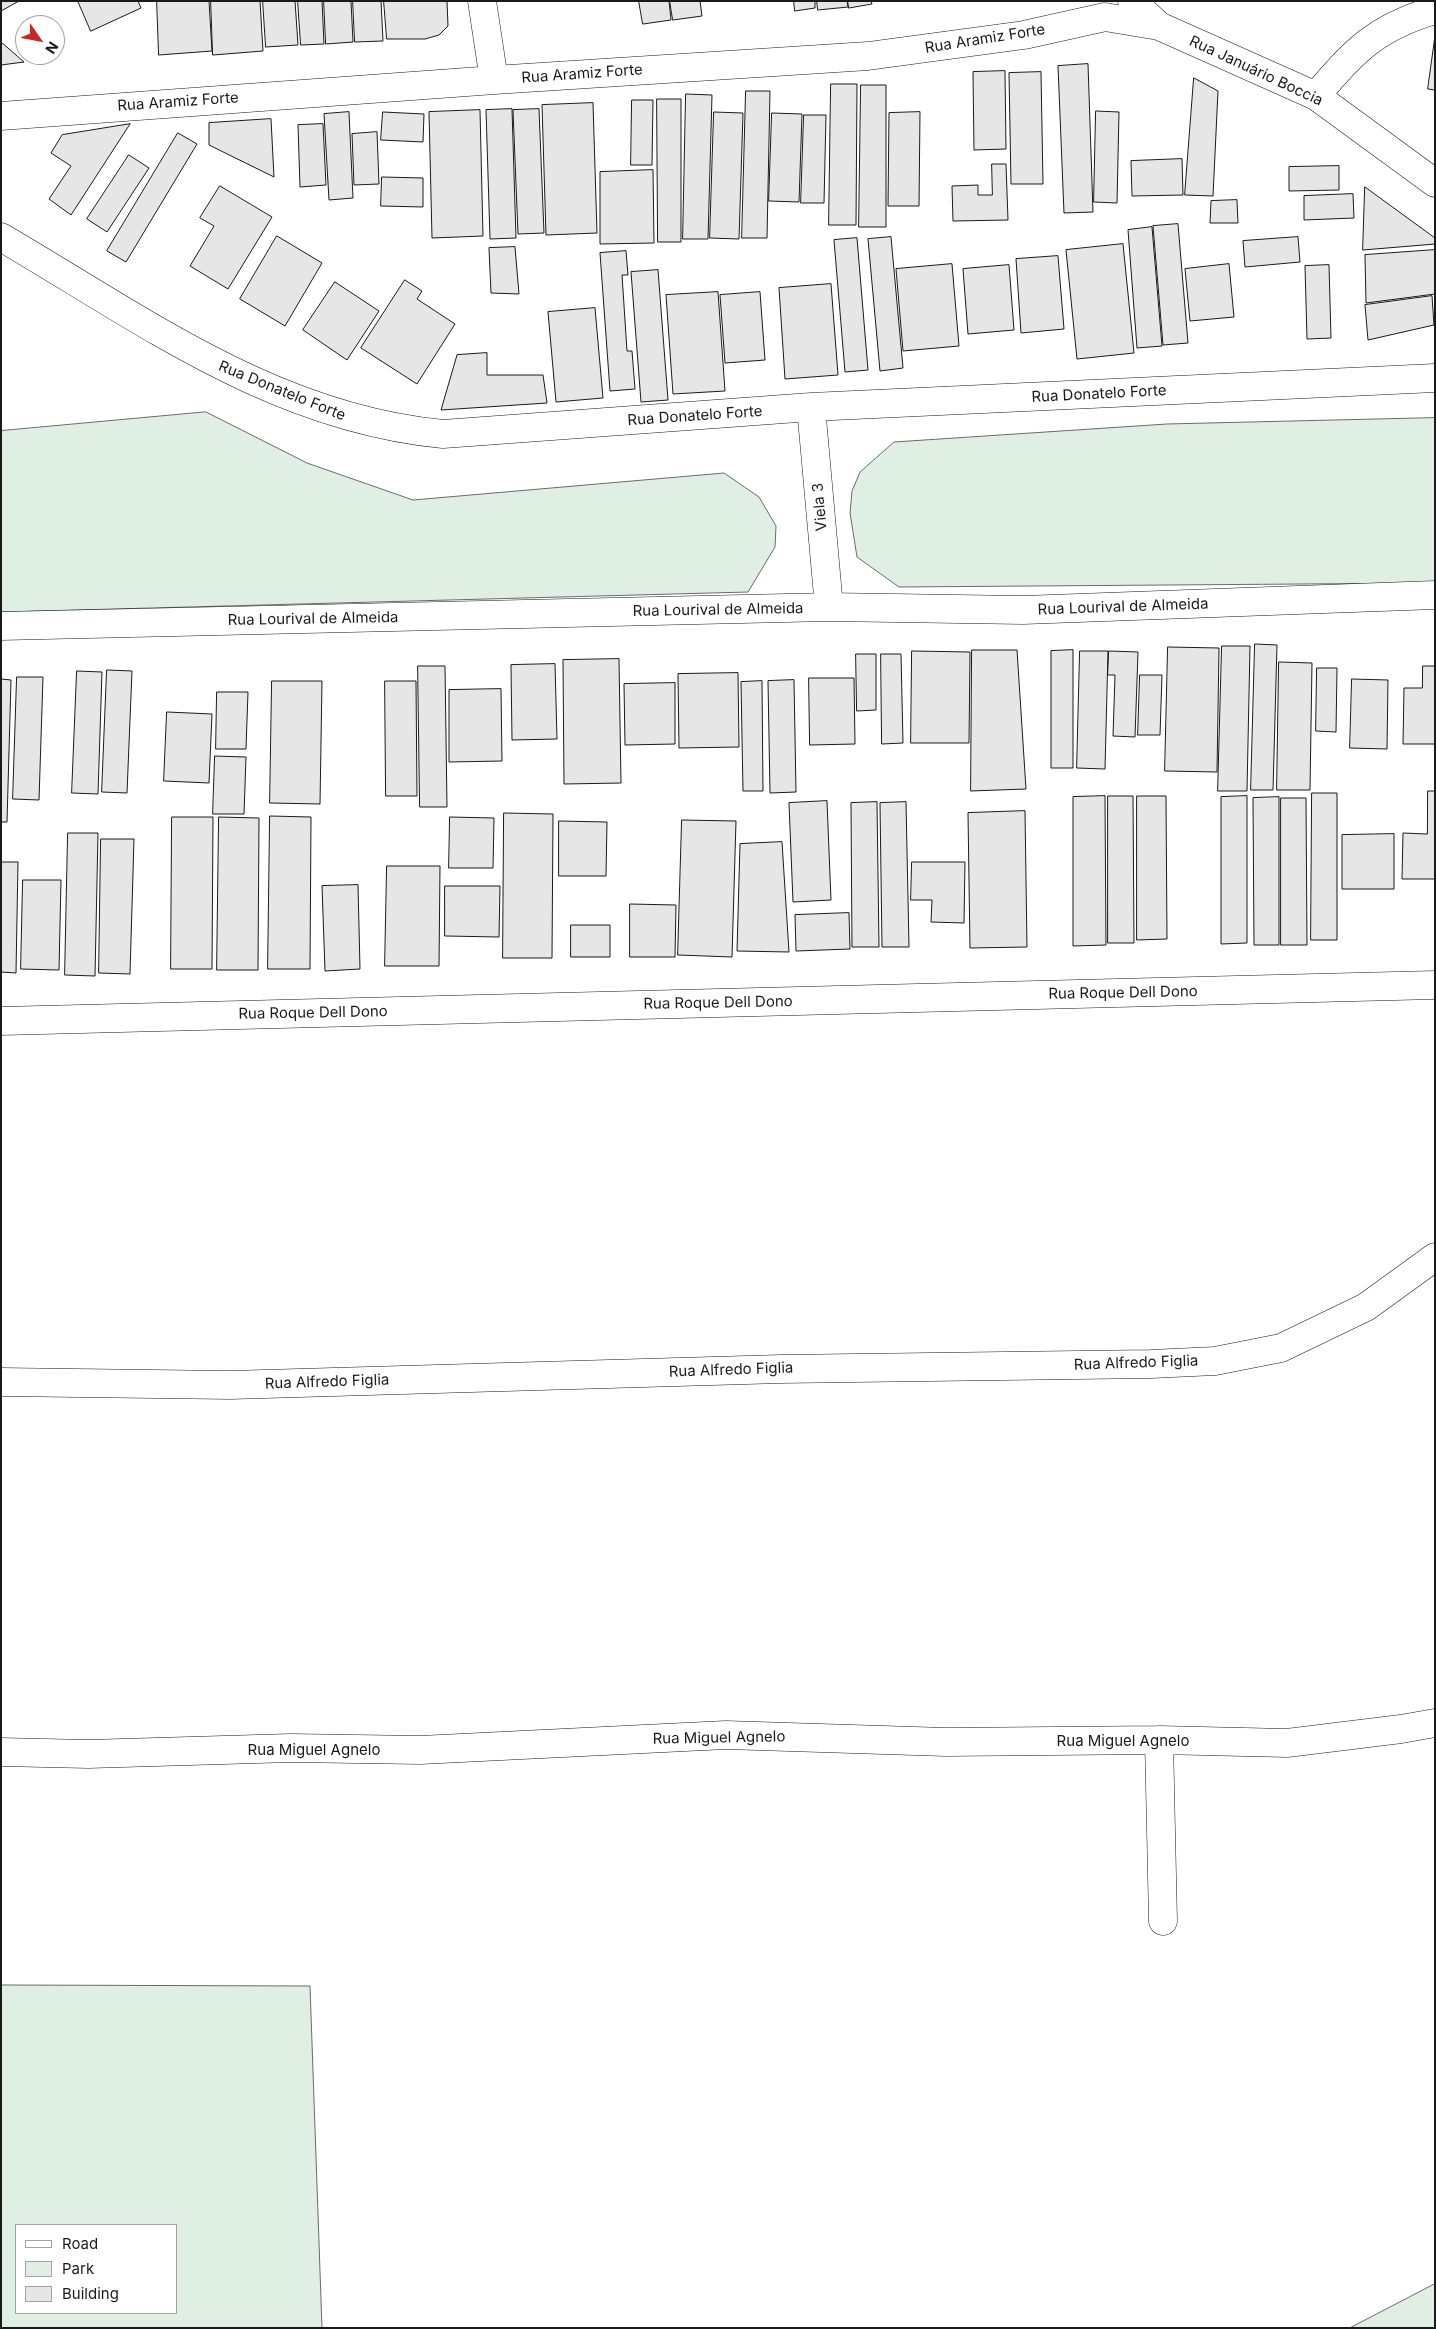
<!DOCTYPE html>
<meta charset="utf-8">
<style>
body{margin:0}
#map{position:relative;width:1436px;height:2329px;overflow:hidden;background:#fff;font-family:Inter,sans-serif}
canvas{display:block}
.frame{position:absolute;inset:0;border:2px solid #1a1a1a;pointer-events:none}
.legend{position:absolute;left:15px;top:2224px;width:162px;height:90px;box-sizing:border-box;background:#fff;border:1px solid #a3a3a3;margin:0;padding:6px 9px;list-style:none;font-size:15px;color:#1a1a1a}
.legend li{display:flex;align-items:center;gap:10px;height:25px}
.legend b{width:25px;border:1px solid #a3a3a3}
.north{position:absolute;left:15px;top:15px;width:50px;height:50px;box-sizing:border-box;background:#fff;border:1px solid #a3a3a3;border-radius:50%;rotate:123deg;font-size:14px;font-weight:700;line-height:20px;text-align:center;color:#1a1a1a}
.north::after{content:'';display:block;margin:auto;width:18px;height:22px;background:#c62828;clip-path:polygon(50% 0,100% 100%,50% 72%,0 100%)}
</style>
<div id="map">
<canvas width="1436" height="2329"></canvas>
<div class="frame"></div>
<ul class="legend">
<li><b style="height:6px;background:#fff"></b>Road</li>
<li><b style="height:14px;background:#e0efe3"></b>Park</li>
<li><b style="height:14px;background:#e6e6e6"></b>Building</li>
</ul>
<div class="north">N</div>
</div>
<script>
const c = document.querySelector('canvas').getContext('2d');
c.lineJoin = 'round';
function fillPath(path, color) { c.fillStyle = color; c.fill(path, 'evenodd'); }
function stroke(path, color, width, dash) { c.strokeStyle = color; c.lineWidth = width; c.lineCap = dash ? 'butt' : 'round'; c.setLineDash(dash || []); c.stroke(path); }
function label(font, color, halo, rows, align = 'center') {
  c.font = font + ' Inter,sans-serif'; c.lineWidth = 4; c.setLineDash([]); c.textBaseline = 'middle'; c.strokeStyle = halo; c.fillStyle = color; for (const [text, x, y, turn = 0] of rows) {
    c.save(); c.translate(x, y); c.rotate((+turn || 0) * Math.PI / 180); c.textAlign = isNaN(turn) ? turn : align; if (halo) c.strokeText(text, 0, 0); c.fillText(text, 0, 0); c.restore();
  }
}
const green = new Path2D(`
 M 206,412 L 307,463 L 413,500 L 724,473 L 759,497 L 776,526 L 775,547 L 748,592 L 1,612 L 1,431 Z
 M 1435,418 L 1435,583 L 899,587 L 857,557 L 850,513 L 852,491 L 860,472 L 894,442 L 1167,424 Z
 M 1,1985 L 310,1986 L 322,2328 L 1,2328 ZM 176,2225 L 176,2313 L 16,2313 L 16,2225 Z
 M 1435,2284 L 1435,2328 L 1350,2328 Z`);
fillPath(green, '#e0efe3');
stroke(green, '#6a6a6a', 1);
const building = new Path2D(`
 M 1,1 L 19,1 L 1,11 Z
 M 78,1 L 138,1 L 141,8 L 91,31 Z
 M 157,1 L 209,1 L 212,51 L 159,55 Z
 M 211,1 L 260,1 L 263,51 L 213,55 Z
 M 263,1 L 295,1 L 298,45 L 266,47 Z
 M 298,1 L 322,1 L 324,44 L 301,45 Z
 M 324,1 L 351,1 L 353,42 L 326,44 Z
 M 353,1 L 381,1 L 383,41 L 355,42 Z
 M 384,1 L 447,1 L 448,26 L 439,35 L 425,39 L 387,39 Z
 M 639,1 L 669,1 L 671,20 L 643,24 Z
 M 670,1 L 700,1 L 702,16 L 673,20 Z
 M 794,1 L 815,1 L 815,8 L 795,11 Z
 M 817,1 L 847,1 L 848,7 L 818,10 Z
 M 848,1 L 871,1 L 872,4 L 849,8 Z
 M 1435,36 L 1435,90 L 1428,89 Z
 M 1,42 L 24,62 L 1,65 Z
 M 1088,64 L 1093,212 L 1064,213 L 1058,66 Z
 M 1005,71 L 1006,149 L 974,150 L 973,72 Z
 M 1041,72 L 1043,184 L 1011,184 L 1009,73 Z
 M 1194,78 L 1218,91 L 1213,196 L 1185,195 Z
 M 831,84 L 857,84 L 856,225 L 829,225 Z
 M 861,85 L 886,85 L 886,227 L 859,227 Z
 M 746,91 L 770,91 L 767,238 L 742,238 Z
 M 686,94 L 712,95 L 708,239 L 683,239 Z
 M 657,99 L 681,99 L 681,242 L 658,242 Z
 M 632,100 L 653,100 L 652,165 L 631,165 Z
 M 593,103 L 597,233 L 546,235 L 542,105 Z
 M 512,109 L 516,238 L 490,239 L 486,110 Z
 M 539,109 L 544,233 L 518,234 L 513,110 Z
 M 480,110 L 483,236 L 432,238 L 429,112 Z
 M 1096,111 L 1119,112 L 1117,203 L 1094,202 Z
 M 349,112 L 353,198 L 329,200 L 324,114 Z
 M 383,112 L 424,114 L 423,142 L 381,140 Z
 M 714,112 L 743,113 L 739,239 L 710,238 Z
 M 920,112 L 919,206 L 888,206 L 889,113 Z
 M 772,113 L 802,114 L 799,202 L 769,201 Z
 M 804,115 L 826,115 L 824,203 L 801,203 Z
 M 271,119 L 274,177 L 209,145 L 209,123 Z
 M 130,124 L 71,215 L 49,199 L 71,166 L 51,153 L 62,135 Z
 M 323,124 L 326,185 L 300,187 L 298,125 Z
 M 377,132 L 379,184 L 354,185 L 352,134 Z
 M 178,133 L 197,144 L 126,262 L 107,251 Z
 M 129,155 L 149,168 L 107,232 L 87,219 Z
 M 1182,159 L 1183,195 L 1132,196 L 1131,161 Z
 M 992,164 L 1006,164 L 1008,220 L 953,221 L 952,186 L 978,185 L 978,195 L 992,195 Z
 M 1339,166 L 1339,190 L 1289,191 L 1289,167 Z
 M 653,170 L 654,243 L 600,244 L 600,172 Z
 M 382,177 L 423,178 L 423,207 L 381,206 Z
 M 220,186 L 272,217 L 228,289 L 190,266 L 214,226 L 200,218 Z
 M 1365,187 L 1435,238 L 1435,244 L 1363,250 Z
 M 1353,194 L 1354,218 L 1304,220 L 1304,196 Z
 M 1237,200 L 1238,223 L 1210,223 L 1211,201 Z
 M 1178,224 L 1188,343 L 1163,345 L 1153,226 Z
 M 1152,227 L 1162,346 L 1137,348 L 1128,230 Z
 M 277,236 L 322,263 L 285,326 L 240,299 Z
 M 891,237 L 903,368 L 880,371 L 868,239 Z
 M 1298,237 L 1300,262 L 1245,267 L 1243,241 Z
 M 857,238 L 868,370 L 845,372 L 834,240 Z
 M 1123,244 L 1134,353 L 1077,359 L 1066,250 Z
 M 515,247 L 519,294 L 491,293 L 489,248 Z
 M 1435,250 L 1435,294 L 1366,303 L 1365,255 Z
 M 626,251 L 628,275 L 622,275 L 627,351 L 632,351 L 635,389 L 610,391 L 600,253 Z
 M 1058,256 L 1064,329 L 1021,333 L 1016,259 Z
 M 952,264 L 959,346 L 903,351 L 896,269 Z
 M 1229,264 L 1234,317 L 1190,321 L 1185,269 Z
 M 1009,265 L 1014,330 L 968,334 L 963,269 Z
 M 1329,265 L 1331,338 L 1307,339 L 1305,266 Z
 M 658,270 L 668,400 L 641,402 L 631,272 Z
 M 405,280 L 422,291 L 417,299 L 455,324 L 417,384 L 361,348 Z
 M 335,282 L 379,311 L 347,360 L 303,330 Z
 M 831,284 L 838,375 L 785,379 L 779,288 Z
 M 718,292 L 725,391 L 673,394 L 666,295 Z
 M 760,292 L 765,360 L 725,363 L 720,295 Z
 M 1432,296 L 1434,325 L 1368,340 L 1365,305 Z
 M 595,308 L 603,398 L 556,402 L 548,312 Z
 M 487,353 L 487,375 L 543,375 L 547,403 L 441,410 L 457,355 Z
 M 1255,644 L 1277,645 L 1273,790 L 1251,790 Z
 M 1222,646 L 1250,646 L 1247,791 L 1218,791 Z
 M 1168,647 L 1219,648 L 1217,772 L 1165,771 Z
 M 972,650 L 1017,650 L 1026,789 L 971,791 Z
 M 1073,650 L 1073,768 L 1051,768 L 1051,651 Z
 M 912,651 L 970,652 L 969,743 L 911,743 Z
 M 1080,651 L 1108,651 L 1105,769 L 1077,768 Z
 M 1109,651 L 1138,652 L 1135,737 L 1113,736 L 1115,675 L 1108,675 Z
 M 856,654 L 876,654 L 876,710 L 857,711 Z
 M 881,654 L 901,654 L 903,743 L 882,744 Z
 M 619,659 L 621,783 L 564,784 L 563,660 Z
 M 1279,662 L 1312,663 L 1310,790 L 1277,790 Z
 M 555,664 L 557,739 L 512,740 L 511,665 Z
 M 418,666 L 445,666 L 447,807 L 420,807 Z
 M 1423,666 L 1435,666 L 1435,744 L 1403,744 L 1404,688 L 1422,688 Z
 M 1317,668 L 1337,668 L 1336,732 L 1316,731 Z
 M 107,670 L 132,671 L 127,793 L 102,792 Z
 M 77,671 L 102,672 L 98,794 L 72,793 Z
 M 738,673 L 739,747 L 679,748 L 678,674 Z
 M 1140,675 L 1162,675 L 1160,735 L 1138,735 Z
 M 17,677 L 43,677 L 39,800 L 13,799 Z
 M 809,678 L 854,678 L 855,744 L 810,745 Z
 M 1,679 L 11,680 L 7,822 L 1,822 Z
 M 1352,679 L 1388,680 L 1387,749 L 1350,748 Z
 M 794,680 L 796,792 L 770,793 L 768,681 Z
 M 272,681 L 322,681 L 320,804 L 270,803 Z
 M 385,681 L 416,681 L 417,796 L 386,796 Z
 M 762,681 L 763,791 L 743,791 L 741,682 Z
 M 675,683 L 675,744 L 625,745 L 624,684 Z
 M 501,689 L 502,761 L 449,762 L 449,690 Z
 M 217,692 L 248,692 L 246,749 L 216,749 Z
 M 167,712 L 212,714 L 209,783 L 164,781 Z
 M 215,756 L 246,757 L 244,814 L 213,814 Z
 M 1428,791 L 1435,791 L 1435,879 L 1402,879 L 1403,833 L 1427,834 Z
 M 1312,793 L 1337,793 L 1337,940 L 1311,940 Z
 M 1105,796 L 1106,945 L 1073,946 L 1073,797 Z
 M 1108,796 L 1133,796 L 1134,943 L 1108,943 Z
 M 1137,796 L 1166,796 L 1167,939 L 1137,940 Z
 M 1247,796 L 1247,943 L 1221,944 L 1221,797 Z
 M 1279,797 L 1279,945 L 1254,945 L 1253,798 Z
 M 1281,798 L 1306,798 L 1307,945 L 1281,945 Z
 M 827,801 L 831,900 L 793,902 L 789,803 Z
 M 877,802 L 879,947 L 852,947 L 851,803 Z
 M 906,802 L 909,947 L 882,947 L 880,803 Z
 M 1025,811 L 1027,947 L 970,948 L 968,813 Z
 M 504,813 L 553,814 L 552,958 L 503,958 Z
 M 270,816 L 311,817 L 310,969 L 268,969 Z
 M 172,817 L 213,817 L 212,969 L 171,969 Z
 M 219,817 L 259,818 L 258,970 L 217,970 Z
 M 450,817 L 494,818 L 493,868 L 449,868 Z
 M 682,820 L 736,821 L 732,957 L 678,955 Z
 M 559,821 L 607,822 L 606,876 L 559,876 Z
 M 68,833 L 98,833 L 95,976 L 65,975 Z
 M 1394,834 L 1394,889 L 1342,889 L 1342,835 Z
 M 101,839 L 134,839 L 130,974 L 99,973 Z
 M 782,842 L 789,952 L 737,951 L 740,844 Z
 M 1,862 L 18,862 L 16,973 L 1,972 Z
 M 912,862 L 965,862 L 964,923 L 931,922 L 932,900 L 911,900 Z
 M 387,866 L 440,866 L 439,966 L 385,966 Z
 M 23,880 L 61,880 L 59,970 L 21,969 Z
 M 358,885 L 360,969 L 325,971 L 322,886 Z
 M 445,886 L 500,886 L 499,937 L 445,936 Z
 M 630,904 L 676,905 L 675,957 L 630,957 Z
 M 849,913 L 850,949 L 796,951 L 795,915 Z
 M 571,925 L 610,925 L 610,957 L 571,957 Z`);
fillPath(building, '#e6e6e6');
stroke(building, '#1a1a1a', 1);
const minor = new Path2D(`
 M 482,1 L 494,80
 M 1132,1 L 1159,26 L 1316,96 L 1435,183
 M 1316,96 C 1353,51 1377,27 1435,10
 M 1,116 L 494,80 L 868,56 L 1024,35 L 1105,17 L 1159,26
 M 1,237 C 143,320 274,418 443,434 L 811,407 L 1435,378
 M 811,407 L 829,607
 M 1,626 L 829,607 L 1023,610 L 1435,595
 M 1,1021 L 1435,985
 M 1,1382 L 230,1385 L 781,1369 L 1151,1364 L 1215,1361 L 1281,1348 L 1366,1307 L 1435,1257
 M 1159,1740 L 1163,1921
 M 1,1752 L 88,1754 L 291,1748 L 420,1750 L 726,1735 L 946,1742 L 1159,1740 L 1287,1743 L 1401,1729 L 1435,1723`);
stroke(minor, '#1a1a1a', 29);
stroke(minor, '#fff', 28);
label('15px', '#1a1a1a', '#fff', [
 ["Rua Aramiz Forte",985,39,-9],
 ["Rua Januário Boccia",1256,71,25],
 ["Rua Aramiz Forte",582,74,-4],
 ["Rua Aramiz Forte",178,102,-4],
 ["Rua Donatelo Forte",282,391,22],
 ["Rua Donatelo Forte",1099,394,-3],
 ["Rua Donatelo Forte",695,416,-4],
 ["Viela 3",820,507,-95],
 ["Rua Lourival de Almeida",1123,607,-2],
 ["Rua Lourival de Almeida",718,610,-1],
 ["Rua Lourival de Almeida",313,619,-1],
 ["Rua Roque Dell Dono",1123,993,-1],
 ["Rua Roque Dell Dono",718,1003,-1],
 ["Rua Roque Dell Dono",313,1013,-1],
 ["Rua Alfredo Figlia",1136,1363,-2],
 ["Rua Alfredo Figlia",731,1370,-2],
 ["Rua Alfredo Figlia",327,1382,-2],
 ["Rua Miguel Agnelo",719,1738,-1],
 ["Rua Miguel Agnelo",1123,1741],
 ["Rua Miguel Agnelo",314,1750]
]);
</script>
